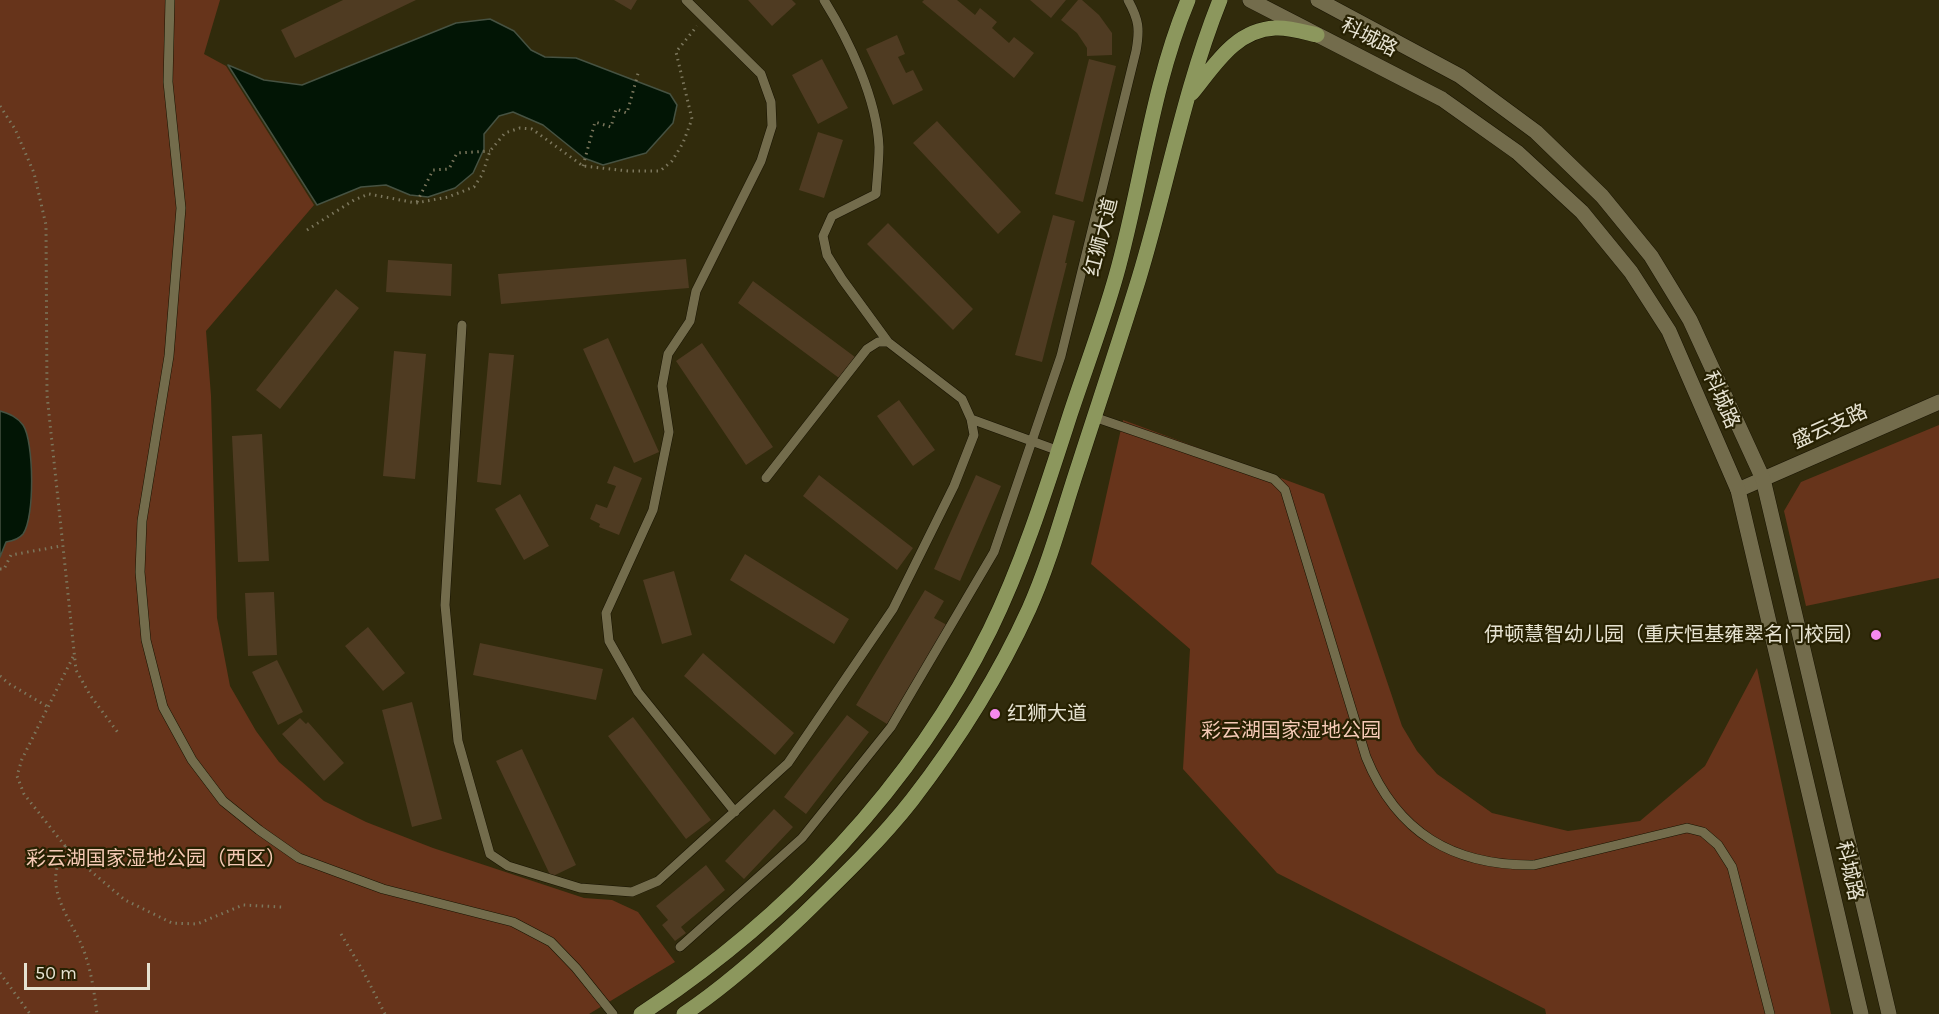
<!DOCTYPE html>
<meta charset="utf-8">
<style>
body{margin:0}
#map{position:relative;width:1939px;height:1014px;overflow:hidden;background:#312b0c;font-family:Karla,sans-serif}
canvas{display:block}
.scale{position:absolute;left:24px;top:963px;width:126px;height:27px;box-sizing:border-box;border:3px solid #e6e2d1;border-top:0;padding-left:8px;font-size:18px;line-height:21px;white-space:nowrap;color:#e6e2d1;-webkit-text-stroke:4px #272102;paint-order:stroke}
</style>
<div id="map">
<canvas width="1939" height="1014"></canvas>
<div class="scale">50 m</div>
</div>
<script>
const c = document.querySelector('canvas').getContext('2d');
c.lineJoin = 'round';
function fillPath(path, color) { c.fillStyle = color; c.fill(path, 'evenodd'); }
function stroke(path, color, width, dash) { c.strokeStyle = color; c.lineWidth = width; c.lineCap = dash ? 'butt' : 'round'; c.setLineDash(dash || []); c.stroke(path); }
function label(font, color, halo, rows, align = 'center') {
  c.font = font + ' Karla,"Noto Sans SC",sans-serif'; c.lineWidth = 4.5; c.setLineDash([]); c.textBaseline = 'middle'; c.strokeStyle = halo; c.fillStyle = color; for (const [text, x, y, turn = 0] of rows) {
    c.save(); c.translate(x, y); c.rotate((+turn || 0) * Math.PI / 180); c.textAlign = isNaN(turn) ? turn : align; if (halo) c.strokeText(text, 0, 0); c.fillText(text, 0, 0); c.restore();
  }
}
fillPath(new Path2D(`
 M 0,0 L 220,0 L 204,54 L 226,66 L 314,205 L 206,331 L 211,396 L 217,618 L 230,686 L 256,731 L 279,762 L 324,801 L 366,822 L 433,848 L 584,898 L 612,900 L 638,912 L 675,962 L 589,1014 L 0,1014 Z
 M 1123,420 L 1324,494 L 1402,726 L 1417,751 L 1437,774 L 1492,813 L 1568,831 L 1640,821 L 1705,766 L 1757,668 L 1831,1014 L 1546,1014 L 1545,1009 L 1277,873 L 1183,769 L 1190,649 L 1091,564 Z
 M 1939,425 L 1939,578 L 1806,606 L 1784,511 L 1801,482 Z`), '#67341b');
const water = new Path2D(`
 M 490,19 L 514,31 L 531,50 L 545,57 L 576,58 L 670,94 L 677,105 L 673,123 L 646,153 L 603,165 L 584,158 L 543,125 L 513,112 L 499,116 L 484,134 L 484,149 L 473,173 L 455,188 L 428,197 L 410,195 L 386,185 L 361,187 L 317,205 L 228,65 L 264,80 L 302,85 L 456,23 Z
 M 0,411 C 10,414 17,417 23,425 C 34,441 35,518 23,534 C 19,539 12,541 6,542 L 0,557 Z`);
fillPath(water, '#021505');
stroke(water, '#465242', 1.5);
fillPath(new Path2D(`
 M 343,0 L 416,0 L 295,58 L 281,30 Z
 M 614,0 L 637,0 L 631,10 Z
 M 748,0 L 792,0 L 796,4 L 772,26 Z
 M 924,0 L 957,0 L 975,15 L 980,8 L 997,22 L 992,28 L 1009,43 L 1014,37 L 1034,53 L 1014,78 L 922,2 Z
 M 1030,0 L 1066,0 L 1051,18 Z
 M 1078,0 L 1082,0 L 1099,15 L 1112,33 L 1112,55 L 1087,56 L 1087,48 L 1077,33 L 1061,20 Z
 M 897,35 L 905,54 L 898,57 L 906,73 L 913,70 L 923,90 L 893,105 L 866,49 Z
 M 822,59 L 848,108 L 818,124 L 792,75 Z
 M 1089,59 L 1116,66 L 1083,202 L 1055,194 Z
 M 937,121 L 1021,212 L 998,234 L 913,143 Z
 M 818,132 L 843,140 L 824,198 L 799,190 Z
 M 1053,215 L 1075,221 L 1065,263 L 1067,263 L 1042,362 L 1015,355 Z
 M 888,223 L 973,309 L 953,330 L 867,244 Z
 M 686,259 L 689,288 L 501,304 L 498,274 Z
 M 388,260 L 452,264 L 451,296 L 386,292 Z
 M 753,281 L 855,357 L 839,378 L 738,303 Z
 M 336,289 L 359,308 L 280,409 L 256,390 Z
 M 608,338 L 659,452 L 634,463 L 583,349 Z
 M 702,343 L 773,447 L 746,465 L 676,361 Z
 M 394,351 L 426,354 L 415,479 L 383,476 Z
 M 489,353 L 514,355 L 501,485 L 477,482 Z
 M 899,400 L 935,450 L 913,466 L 877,416 Z
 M 262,434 L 269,561 L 238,562 L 232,436 Z
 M 614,466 L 642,478 L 619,535 L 599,527 L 600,524 L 590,519 L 596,504 L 607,508 L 616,486 L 607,483 Z
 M 819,475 L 913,548 L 897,570 L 803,496 Z
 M 976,475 L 1001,486 L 960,581 L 934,569 Z
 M 520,494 L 549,546 L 524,560 L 495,509 Z
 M 745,554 L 849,619 L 834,644 L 730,580 Z
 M 674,571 L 692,635 L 662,644 L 643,580 Z
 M 925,590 L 944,601 L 934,618 L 947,625 L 887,724 L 856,705 Z
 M 274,592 L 277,655 L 248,656 L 245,593 Z
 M 368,627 L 405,673 L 383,691 L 345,646 Z
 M 480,643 L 603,669 L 596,700 L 473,675 Z
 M 703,653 L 794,733 L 775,755 L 684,676 Z
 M 277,660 L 303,712 L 278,725 L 252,672 Z
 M 412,702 L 442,819 L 412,827 L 382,710 Z
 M 847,715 L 869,732 L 806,814 L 784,797 Z
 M 633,717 L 711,820 L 686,839 L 608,736 Z
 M 300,718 L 306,724 L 308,722 L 344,763 L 324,781 L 282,734 Z
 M 522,749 L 576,865 L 551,877 L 496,761 Z
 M 774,809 L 793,827 L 744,879 L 725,861 Z
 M 706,865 L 725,890 L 681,927 L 686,933 L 675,941 L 662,925 L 668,920 L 656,906 Z`), '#4f3b22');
const service = new Path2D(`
 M 170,0 L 168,82 L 181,208 L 169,356 L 142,521 L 140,572 L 146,640 L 163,707 L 192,760 L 223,801 L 259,830 L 299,858 L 383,889 L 513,922 L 551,942 L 576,968 L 613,1014
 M 686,0 L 761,74 L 771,102 L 772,126 L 761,161 L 696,291 L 690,321 L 668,354 L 662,386 L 669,432 L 653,510 L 606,613 L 609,641 L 638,692 L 735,812
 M 824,0 C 849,40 877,99 879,147 C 879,162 877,178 876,194 L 832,216 L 823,236 L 827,255 L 842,279 L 888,342
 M 462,325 L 445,605 L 458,741 L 490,854 L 508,866 L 580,888 L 632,892 L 658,881 L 788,763 L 893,609 L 954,486 L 974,435 L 971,419 L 962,399 L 888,342 L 878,342 L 867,349 L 766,478
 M 1094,417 L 1274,479 L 1285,490 L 1366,757 C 1397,833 1453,866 1534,865 L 1687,828 L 1703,832 L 1718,845 L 1732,867 L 1770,1014
 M 971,419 L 1059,451
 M 680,947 L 802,838 L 891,727 L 994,552 L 1061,356 L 1136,51 C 1140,29 1139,20 1128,0`);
const minor = new Path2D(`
 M 1738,490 L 1939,402`);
const secondary = new Path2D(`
 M 1250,0 L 1442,99 L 1517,152 L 1582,212 L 1631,272 L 1669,331 L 1738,490 L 1861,1014
 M 1318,0 L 1460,76 L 1536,132 L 1602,196 L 1651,256 L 1690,320 L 1763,479 L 1889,1014`);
const primary = new Path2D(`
 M 1192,93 C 1215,65 1235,30 1275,28 C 1288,27 1304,32 1317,35
 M 641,1014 C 786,919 913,786 990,630 C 1024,560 1047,486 1071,412 C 1086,367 1103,322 1116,276 C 1142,184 1151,89 1188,0
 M 684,1014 C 726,986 765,951 802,916 C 840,879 879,842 912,800 C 956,743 999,675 1029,609 C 1050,562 1063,512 1079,464 C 1099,402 1120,340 1139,278 C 1167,186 1184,90 1220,0`);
stroke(service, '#181300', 10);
stroke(minor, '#181300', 16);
stroke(secondary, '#181300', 16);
stroke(primary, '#181300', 16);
stroke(new Path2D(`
 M 0,106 L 15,129 L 34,173 L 46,225 L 47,395 L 76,670 L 90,695 L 119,734
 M 583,166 L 595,122 L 611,127 L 616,109 L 627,113 L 639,70
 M 417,202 L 433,170 L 449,169 L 457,153 L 490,151
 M 307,230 L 354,200 L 369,194 L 416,203 L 448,197 L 474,187 L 482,175 L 490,151 L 505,133 L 520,128 L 532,129 L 583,166 L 628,171 L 660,171 L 672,161 L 683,143 L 692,119 L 676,52 L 697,26
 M 0,569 L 4,569 L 11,555 L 61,546
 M 73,657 L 22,759 L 17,776 L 24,794 L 73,856 L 125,900 L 172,923 L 197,924 L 243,905 L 282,907
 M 0,676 L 8,683 L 48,707
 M 66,846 C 63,853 59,861 57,868 C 50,896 72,922 82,946 C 91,968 94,991 97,1014
 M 341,934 L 363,971 L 385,1014
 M 0,973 L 30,1014`), '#7c775d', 3, [1.5, 4.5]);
stroke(service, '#736c4c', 9);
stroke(minor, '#736c4c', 15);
stroke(secondary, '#736c4c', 15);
stroke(primary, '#8c975d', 15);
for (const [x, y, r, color] of [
 [1876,635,6,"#f689ee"],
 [995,714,6,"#f689ee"]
]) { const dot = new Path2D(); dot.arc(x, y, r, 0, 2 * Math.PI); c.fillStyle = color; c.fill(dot); stroke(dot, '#272102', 2); }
label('20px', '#e6e2d1', '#272102', [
 ["科城路",1369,38,27],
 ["红狮大道",1102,237,-76],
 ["科城路",1721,400,66],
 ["盛云支路",1830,427,-24],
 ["科城路",1849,871,77]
]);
label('20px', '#e6e2d1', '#272102', [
 ["伊顿慧智幼儿园（重庆恒基雍翠名门校园）",1864,635],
 ["红狮大道",1007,714,"left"]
], 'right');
label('20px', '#f5c9b5', '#272102', [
 ["彩云湖国家湿地公园",1291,731],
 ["彩云湖国家湿地公园（西区）",156,859]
]);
</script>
